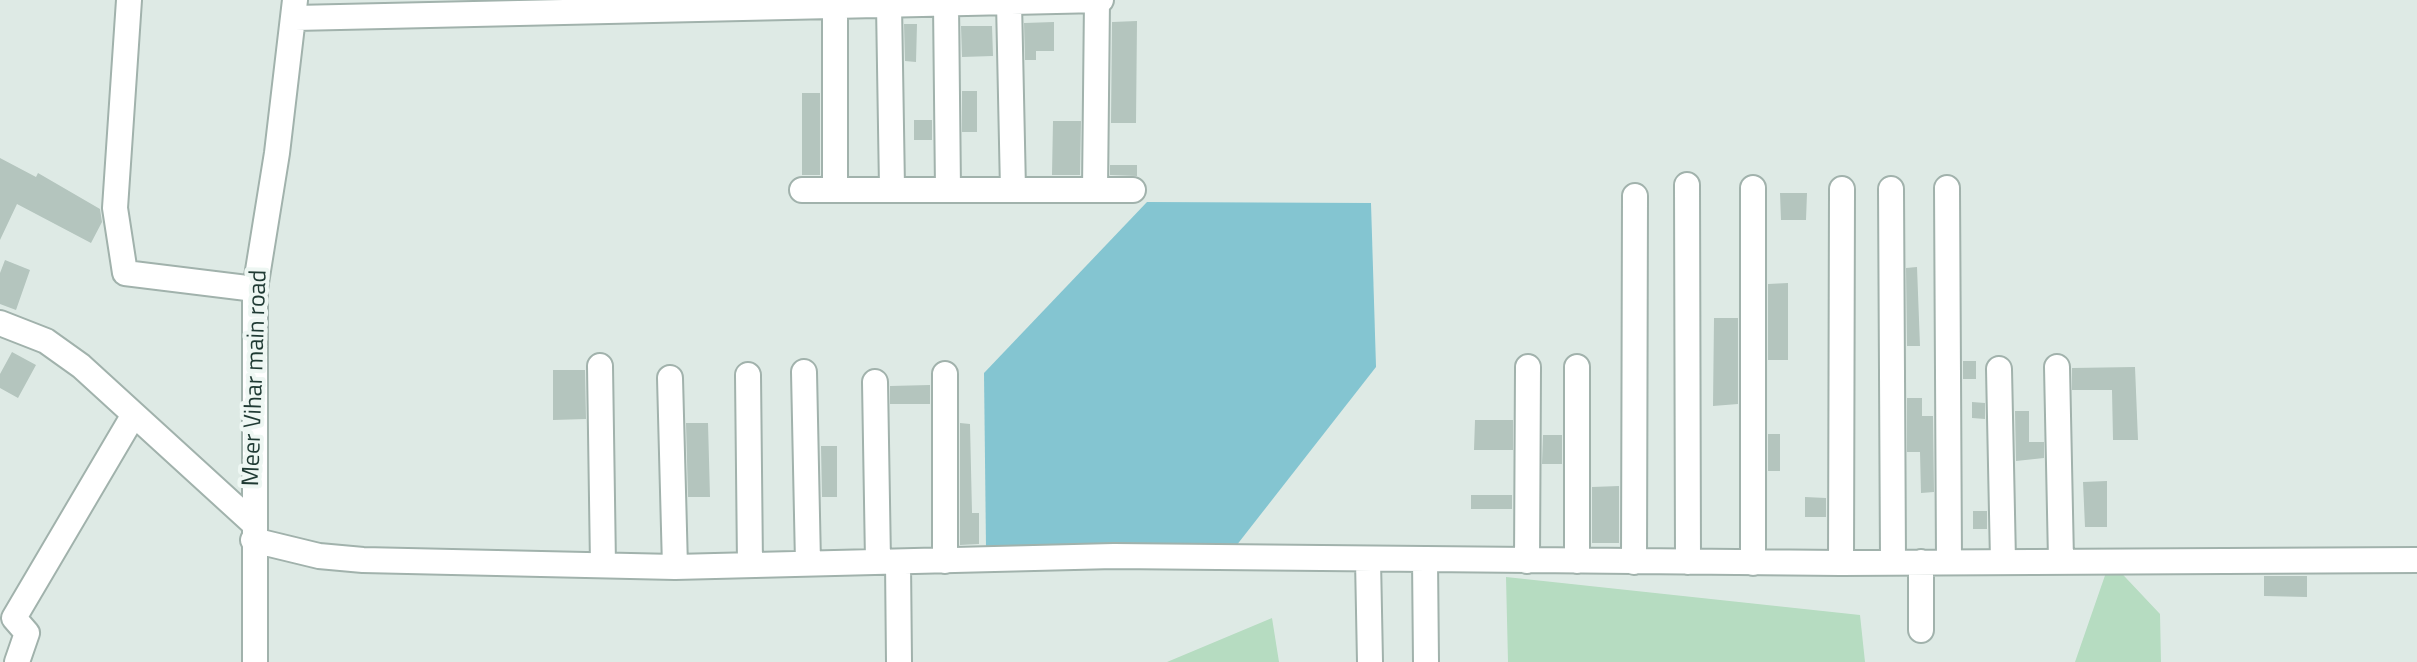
<!DOCTYPE html>
<style>
body{margin:0}
canvas{display:block;background:#deeae5}
</style>
<canvas width="2417" height="662"></canvas>
<script>
const c = document.querySelector('canvas').getContext('2d');
c.lineJoin = 'round';
function fillPath(path, color) { c.fillStyle = color; c.fill(path, 'evenodd'); }
function stroke(path, color, width, dash) { c.strokeStyle = color; c.lineWidth = width; c.lineCap = dash ? 'butt' : 'round'; c.setLineDash(dash || []); c.stroke(path); }
function label(font, color, halo, rows, align = 'center') {
  c.font = font + ' "Titillium Web",sans-serif'; c.lineWidth = 8; c.setLineDash([]); c.textBaseline = 'middle'; c.strokeStyle = halo; c.fillStyle = color; for (const [text, x, y, turn = 0] of rows) {
    c.save(); c.translate(x, y); c.rotate((+turn || 0) * Math.PI / 180); c.textAlign = isNaN(turn) ? turn : align; if (halo) c.strokeText(text, 0, 0); c.fillText(text, 0, 0); c.restore();
  }
}
fillPath(new Path2D(`
 M 2110,561 L 2160,614 L 2161,662 L 2075,662 Z
 M 1506,577 L 1860,615 L 1865,662 L 1508,662 Z
 M 1272,618 L 1279,662 L 1167,662 Z`), '#b6dcc1');
fillPath(new Path2D(`
 M 1147,202 L 1371,203 L 1376,367 L 1236,546 L 986,548 L 984,373 Z`), '#84c5d1');
fillPath(new Path2D(`
 M 1137,21 L 1136,123 L 1111,123 L 1112,22 Z
 M 1054,22 L 1054,51 L 1036,51 L 1036,60 L 1025,60 L 1024,23 Z
 M 904,24 L 917,24 L 916,62 L 905,61 Z
 M 961,26 L 992,26 L 993,56 L 962,57 Z
 M 962,91 L 977,91 L 977,132 L 962,132 Z
 M 802,93 L 820,93 L 820,175 L 802,175 Z
 M 914,120 L 932,120 L 932,140 L 914,140 Z
 M 1053,121 L 1081,121 L 1080,175 L 1052,175 Z
 M 0,158 L 36,177 L 38,173 L 100,209 L 102,222 L 91,243 L 17,204 L 0,240 Z
 M 1110,165 L 1137,165 L 1137,176 L 1110,175 Z
 M 1780,193 L 1807,193 L 1806,220 L 1781,220 Z
 M 5,260 L 30,270 L 16,310 L 0,304 L 0,273 Z
 M 1917,267 L 1920,346 L 1907,346 L 1906,268 Z
 M 1788,283 L 1788,360 L 1768,360 L 1768,284 Z
 M 1714,318 L 1738,318 L 1738,404 L 1713,406 Z
 M 12,352 L 36,365 L 18,398 L 0,388 L 0,374 Z
 M 1963,361 L 1976,361 L 1976,379 L 1963,379 Z
 M 2135,367 L 2138,440 L 2113,440 L 2112,390 L 2072,390 L 2072,368 Z
 M 553,370 L 585,370 L 586,419 L 553,420 Z
 M 930,385 L 930,404 L 890,404 L 890,386 Z
 M 1907,398 L 1922,398 L 1922,416 L 1933,416 L 1934,492 L 1921,493 L 1920,452 L 1907,452 Z
 M 1972,402 L 1985,403 L 1985,419 L 1972,418 Z
 M 2015,411 L 2029,411 L 2029,442 L 2044,442 L 2044,458 L 2016,461 Z
 M 1475,420 L 1513,420 L 1513,450 L 1474,450 Z
 M 686,423 L 708,423 L 710,497 L 688,497 Z
 M 960,423 L 970,424 L 972,513 L 979,513 L 979,544 L 960,545 Z
 M 1768,434 L 1780,434 L 1780,471 L 1768,471 Z
 M 1543,435 L 1562,435 L 1562,464 L 1542,464 Z
 M 821,446 L 837,446 L 837,497 L 822,497 Z
 M 2107,481 L 2107,527 L 2085,527 L 2083,482 Z
 M 1619,486 L 1619,543 L 1592,543 L 1592,487 Z
 M 1471,495 L 1512,495 L 1512,509 L 1471,509 Z
 M 1805,497 L 1826,498 L 1826,517 L 1805,517 Z
 M 1973,511 L 1987,511 L 1987,529 L 1973,529 Z
 M 2264,576 L 2307,576 L 2307,597 L 2264,596 Z`), '#b4c5be');
const minor = new Path2D(`
 M 129,0 L 115,208 L 125,273 L 255,289
 M 1009,2 L 1013,190
 M 946,4 L 948,190
 M 889,5 L 892,188
 M 835,6 L 835,189
 M 295,18 L 1101,0
 M 1687,185 L 1688,562
 M 1753,188 L 1753,563
 M 1947,188 L 1949,561
 M 1891,189 L 1893,561
 M 802,190 L 1133,190
 M 1095,190 L 1097,0
 M 0,323 L 46,341 L 81,366 L 253,523
 M 600,366 L 603,565
 M 1577,367 L 1577,561
 M 2057,367 L 2061,560
 M 1999,369 L 2003,561
 M 804,372 L 808,563
 M 945,374 L 945,561
 M 748,375 L 750,565
 M 670,378 L 675,567
 M 875,382 L 878,561
 M 253,540 L 319,556 L 363,560 L 675,567 L 1114,556 L 1841,563 L 2417,560
 M 1425,559 L 1426,662
 M 1368,560 L 1370,662
 M 1527,561 L 1528,367
 M 898,562 L 899,662
 M 1634,562 L 1635,196
 M 1921,562 L 1921,630
 M 1841,563 L 1842,189
 M 17,662 L 27,633 L 14,618 L 133,416
 M 255,662 L 255,289 L 277,153 L 295,0`);
stroke(minor, '#a1b2ac', 28);
stroke(minor, '#fff', 24);
label('24px', '#1f3a33', '#eef7f3', [
 ["Meer Vihar main road",256,378,-88]
]);
</script>
